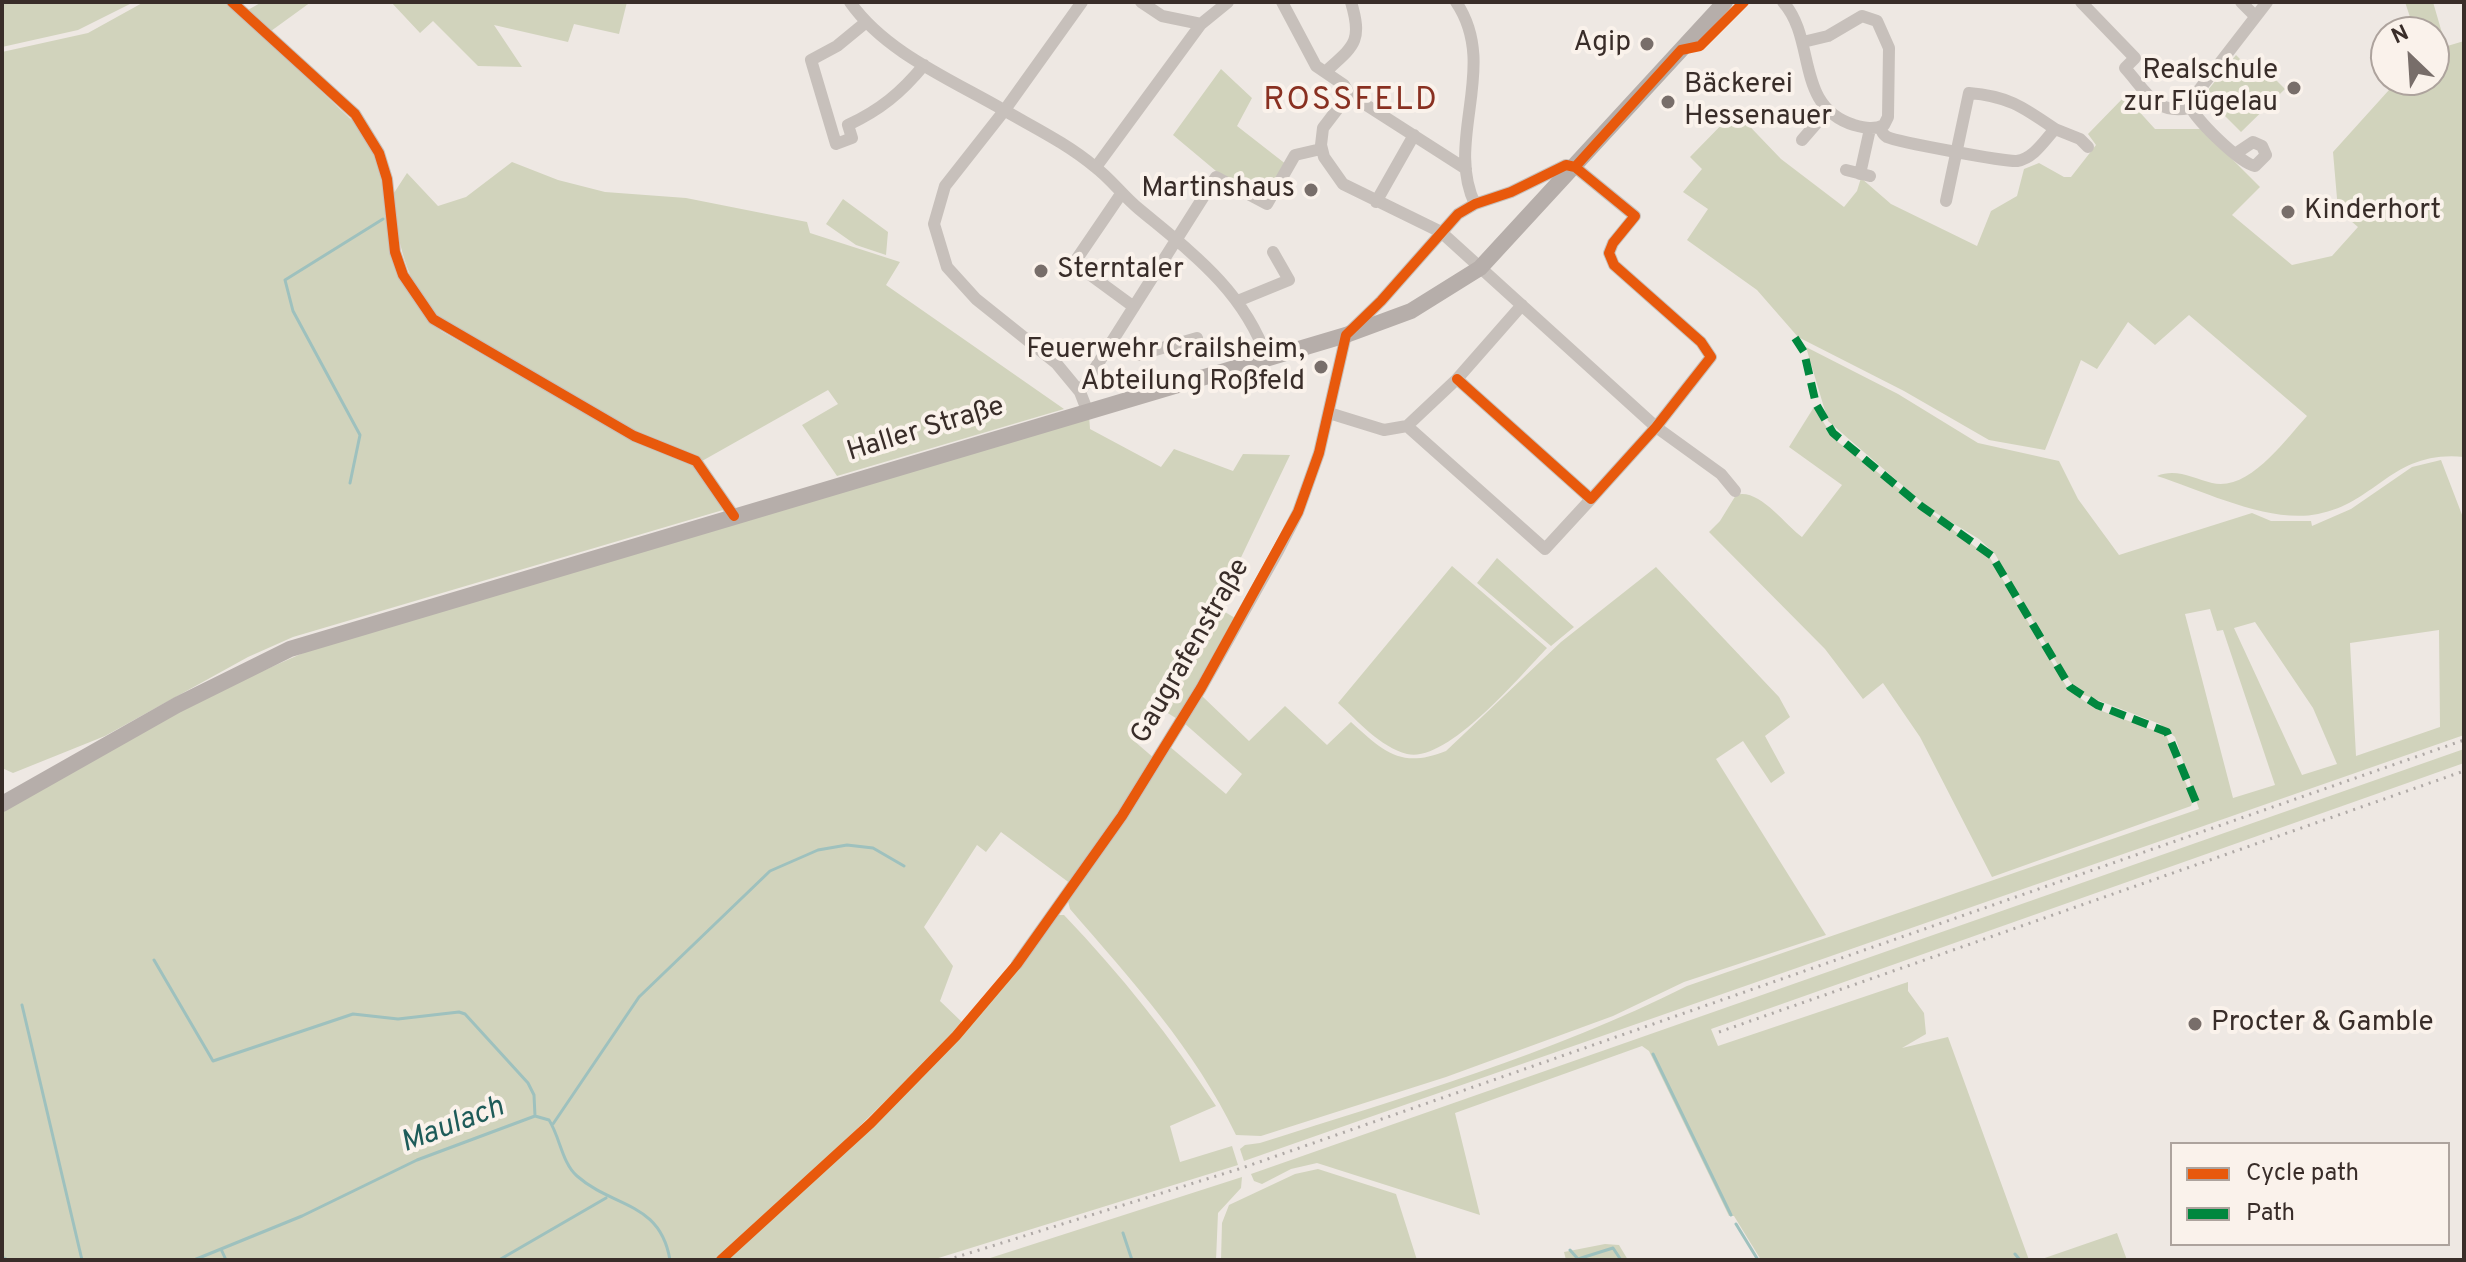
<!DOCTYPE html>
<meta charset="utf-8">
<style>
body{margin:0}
#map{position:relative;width:2466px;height:1262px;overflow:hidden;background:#eee8e3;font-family:Overpass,sans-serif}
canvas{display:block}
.frame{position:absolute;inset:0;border:4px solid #392d29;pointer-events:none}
.legend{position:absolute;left:2170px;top:1142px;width:280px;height:104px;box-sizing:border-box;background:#faf2eb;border:2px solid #ada39d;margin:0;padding:10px 14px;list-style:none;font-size:24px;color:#392d29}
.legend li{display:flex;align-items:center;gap:16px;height:40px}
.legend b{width:40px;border:2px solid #ada39d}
.north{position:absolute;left:2370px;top:16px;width:80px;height:80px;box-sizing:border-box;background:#faf2eb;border:2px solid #ada39d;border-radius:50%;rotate:335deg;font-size:22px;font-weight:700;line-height:32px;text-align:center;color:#392d29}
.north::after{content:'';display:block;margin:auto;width:28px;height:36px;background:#786e6a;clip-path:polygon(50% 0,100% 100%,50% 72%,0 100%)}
</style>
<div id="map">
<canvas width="2466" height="1262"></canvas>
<div class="frame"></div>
<ul class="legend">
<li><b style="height:10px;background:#e8590c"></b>Cycle path</li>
<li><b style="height:10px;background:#00873e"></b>Path</li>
</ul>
<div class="north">N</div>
</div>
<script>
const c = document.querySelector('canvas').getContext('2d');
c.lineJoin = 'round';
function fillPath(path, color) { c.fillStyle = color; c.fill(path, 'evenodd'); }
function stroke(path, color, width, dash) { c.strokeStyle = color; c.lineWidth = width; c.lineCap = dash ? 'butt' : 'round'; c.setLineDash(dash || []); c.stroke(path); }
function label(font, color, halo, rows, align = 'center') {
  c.font = font + ' Overpass,sans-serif'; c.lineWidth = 8; c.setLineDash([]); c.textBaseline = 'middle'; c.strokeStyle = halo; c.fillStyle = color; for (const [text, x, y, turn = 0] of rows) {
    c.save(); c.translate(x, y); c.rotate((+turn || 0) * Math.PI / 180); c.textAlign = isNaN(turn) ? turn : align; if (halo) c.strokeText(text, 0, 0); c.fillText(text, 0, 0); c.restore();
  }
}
fillPath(new Path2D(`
 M 2,2 L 134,2 L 78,30 L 2,47 Z
 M 144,2 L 227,2 L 361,129 L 379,165 L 394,258 L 427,316 L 441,331 L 622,434 L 687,460 L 698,469 L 723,510 L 293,637 L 248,657 L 105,736 L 13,773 L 2,768 L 2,52 L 88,33 Z
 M 262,2 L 311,2 L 271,31 L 246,11 Z
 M 391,2 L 627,2 L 619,34 L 574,24 L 568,42 L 494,25 L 522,67 L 478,66 L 433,21 L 420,33 Z
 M 2405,2 L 2433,2 L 2442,33 L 2441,45 L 2434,47 L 2434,32 L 2415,32 Z
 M 2464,41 L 2464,457 C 2392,450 2377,503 2318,514 C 2269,524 2204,491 2157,476 C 2176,468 2193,478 2212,483 C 2249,492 2285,440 2307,416 L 2189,315 L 2155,345 L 2128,322 L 2097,369 L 2081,360 L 2045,450 L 1989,440 L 1904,391 L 1798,337 L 1757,290 L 1687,240 L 1708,209 L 1683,192 L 1702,169 L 1690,157 L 1735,111 L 1781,159 L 1844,207 L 1857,191 L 1861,178 L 1891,204 L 1977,246 L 1991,211 L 2017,196 L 2024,169 L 2039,163 L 2064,177 L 2071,177 L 2096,145 L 2088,134 L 2125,96 L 2155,129 L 2202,129 L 2260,187 L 2232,215 L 2292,265 L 2332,256 L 2358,227 L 2338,210 L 2333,152 L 2398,80 L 2434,80 L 2434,50 Z
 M 2236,55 L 2259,78 L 2267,71 L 2285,89 L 2241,132 L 2204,95 Z
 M 1221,69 L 1252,98 L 1237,126 L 1287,165 L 1266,200 L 1216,171 L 1173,135 Z
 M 512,162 L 558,180 L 605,192 L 686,198 L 807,222 L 810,233 L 900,262 L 886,285 L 1064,409 L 837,476 L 802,425 L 838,404 L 828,390 L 702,461 L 641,434 L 435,316 C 405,279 398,242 392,196 L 407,173 L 438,206 L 466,197 Z
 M 843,199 L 888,232 L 886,255 L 856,245 L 826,224 Z
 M 1806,347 L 1898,394 L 1978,443 L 2059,461 L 2078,499 L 2119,555 L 2252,513 L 2271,521 L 2311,521 L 2312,526 L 2351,509 L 2412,467 L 2441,460 L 2464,520 L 2464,735 L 1244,1161 L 1240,1149 L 1245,1145 L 1260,1143 C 1405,1097 1551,1054 1687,986 L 2199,809 L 2175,737 L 2160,724 L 2079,693 L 2059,667 L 1995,554 L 1979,539 L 1931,510 L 1828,421 ZM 2210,609 L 2217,631 L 2223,630 L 2275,785 L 2233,798 L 2185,614 ZM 2255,622 L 2313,708 L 2337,764 L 2302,775 L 2234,628 ZM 2439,630 L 2440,727 L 2356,756 L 2350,643 Z
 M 1814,407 L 1834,439 L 1990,558 L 2068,689 L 2094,708 L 2166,735 L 2193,800 L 2191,806 L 1992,877 L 1920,737 L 1883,683 L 1863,699 L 1825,649 L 1709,532 L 1720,521 L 1736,495 C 1759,488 1784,524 1802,537 L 1842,485 L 1789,447 Z
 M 1089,415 L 1090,429 L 1161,467 L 1174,449 L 1233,471 L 1243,454 L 1290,455 L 1224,593 L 1220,609 L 1235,618 L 1179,720 L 1153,704 L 1133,740 L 1155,759 L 1071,884 L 1001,832 L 986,852 L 977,845 L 924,927 L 953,966 L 940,1001 L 964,1024 L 820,1165 L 717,1260 L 2,1260 L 2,808 L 215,692 L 312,649 Z
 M 1497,558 L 1574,627 L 1551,646 L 1477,583 Z
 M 1452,566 L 1547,648 C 1521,675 1447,764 1407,754 C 1380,747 1358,721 1338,703 Z
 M 1656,567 L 1779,697 L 1790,717 L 1765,736 L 1785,773 L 1771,783 L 1743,741 L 1716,759 L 1826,935 L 1684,982 L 1613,1016 L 1446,1077 L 1261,1136 L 1236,1135 C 1195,1049 1132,981 1070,909 L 1068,901 L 1169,746 L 1226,794 L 1242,774 L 1184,723 L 1202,696 L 1249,741 L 1285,706 L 1327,745 L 1351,722 C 1384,752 1401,769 1446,751 L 1561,642 Z
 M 2464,749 L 2464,763 L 1711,1029 L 1718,1046 L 1908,982 L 1908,991 L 1924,1013 L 1926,1034 L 1902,1048 L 1948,1037 L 2029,1260 L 1761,1260 L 1734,1216 L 1729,1216 L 1649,1051 L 1642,1046 L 1455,1113 L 1480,1215 L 1317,1163 L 1291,1169 L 1262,1184 L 1254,1181 L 1251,1174 Z
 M 1056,915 L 1064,915 C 1121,975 1171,1037 1216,1106 L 1170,1126 L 1180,1162 L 1232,1146 L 1238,1165 L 932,1260 L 724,1260 L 909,1088 L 986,1007 Z
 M 1318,1169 L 1396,1194 L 1417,1260 L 1221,1260 L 1222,1223 L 1229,1205 L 1295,1174 Z
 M 1242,1177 L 1241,1188 L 1218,1213 L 1216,1260 L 984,1260 Z
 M 2117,1233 L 2127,1260 L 2039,1260 Z
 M 1605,1244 L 1619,1245 L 1628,1260 L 1566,1260 L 1564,1252 Z`), '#d1d3bc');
stroke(new Path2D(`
 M 350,483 L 360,435 L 293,311 L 285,280 L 383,219
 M 154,960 L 213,1061 L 353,1014 L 398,1019 L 459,1012 L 465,1014 L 528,1083 L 534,1095 L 535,1116
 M 22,1005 L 82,1260
 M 1653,1054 L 1731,1215
 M 553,1124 L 639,997 L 770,871 L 818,850 L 847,845 L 873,848 L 904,866
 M 1736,1224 L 1758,1260
 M 1123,1233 L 1132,1260
 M 221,1249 L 226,1260
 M 1570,1250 L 1578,1259 L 1613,1248 L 1621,1260
 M 2015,1254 L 2020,1260
 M 2,1257 L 8,1260
 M 194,1260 L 302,1216 L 417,1160 L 535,1116 L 549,1120 C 560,1137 562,1163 577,1176 C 613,1208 660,1201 670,1260
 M 499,1260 L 606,1198`), '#9ec1be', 3);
stroke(new Path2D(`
 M 232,2 L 355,114 L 379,153 L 387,179 L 395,252 L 403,275 L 433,319 L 634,436 L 696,461 L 734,516
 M 850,2 C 885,52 950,79 1002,109 C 1033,127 1068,144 1095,167 C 1111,179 1123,196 1139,209 C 1192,253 1243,290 1267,358
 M 1141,2 L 1162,16 L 1201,24 L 1228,2
 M 1282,2 L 1316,66 L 1344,85 L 1349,94 L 1466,169
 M 1456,2 C 1500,67 1444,139 1475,204
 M 1783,2 C 1817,40 1794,106 1854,125 C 1865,128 1874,130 1884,125 L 1888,117 L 1889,48 L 1877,21 L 1862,16 L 1828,36 L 1803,42
 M 2081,2 L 2135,58 L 2125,68 C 2146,91 2155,115 2189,108
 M 2241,2 L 2255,16
 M 865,23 L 837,46 L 811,60 L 836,144 L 852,138 L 848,125 C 880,110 901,93 924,65
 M 1325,72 C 1354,46 1363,42 1351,2
 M 1349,94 L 1323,128 L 1321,145 L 1324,157 L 1343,184 L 1441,232 L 1656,427 L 1721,474 L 1735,491
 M 1880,127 C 1883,133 1882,134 1887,137 C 1898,142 2006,162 2017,161 C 2034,158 2044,141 2055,129 C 2023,107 2008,96 1969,93 L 1946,201
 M 2055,129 L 2080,139 L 2088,147
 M 1802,140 L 1828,110
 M 2235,154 L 2253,142 L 2262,146 L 2266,155 L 2255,166 C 2241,164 2192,117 2189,103 L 2267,2
 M 1096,167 L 1201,24
 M 1846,170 L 1870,176
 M 1860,174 L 1870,129
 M 1121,194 L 1074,263 L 1134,307
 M 1376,202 L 1414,135
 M 1240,300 L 1289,280 L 1273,252
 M 1112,341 L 1138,355 L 1197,338
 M 1080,392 L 1056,363 L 976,299 L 947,267 L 934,224 L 945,186 L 1004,111 L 1082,2
 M 1087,410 L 1080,392 L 1216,177 L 1267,204 L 1295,155 L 1321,149
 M 1329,413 L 1384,430 L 1407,426 L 1457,379 L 1522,305
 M 1407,426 L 1545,549 L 1591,499
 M 1017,964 L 1122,816 L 1201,688 L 1278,551 L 1298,512 L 1319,453 L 1346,335 L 1381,301 L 1458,214 L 1475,204 L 1511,192 L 1566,165 L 1575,167 L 1635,216 L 1613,243 L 1609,253 L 1614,265 L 1701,342 L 1711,357 L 1656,427 L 1591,499 L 1457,379`), '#c7c0bb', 12);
stroke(new Path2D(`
 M 2,804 L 177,705 L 290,649 L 1346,335 L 1411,311 L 1480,268 L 1725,2`), '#b6aeaa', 16);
stroke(new Path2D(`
 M 1719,1032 L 2464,771
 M 947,1260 L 1242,1168 L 2464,740`), '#afa9a6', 3, [2, 6]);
stroke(new Path2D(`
 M 1795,338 L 1804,352 L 1816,404 L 1833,433 L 1921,506 L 1992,556 L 2070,687 L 2097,705 L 2167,732 L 2198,807`), '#00873e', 8, [16, 8]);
stroke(new Path2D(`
 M 232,2 L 355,114 L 379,153 L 387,179 L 395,252 L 403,275 L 433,319 L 634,436 L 696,461 L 734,516
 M 1575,167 L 1681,50 L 1700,46 L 1744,2
 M 1457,379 L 1591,499 L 1656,427 L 1711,357 L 1701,342 L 1614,265 L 1609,253 L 1613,243 L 1635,216 L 1575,167
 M 721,1260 L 871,1123 L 956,1036 L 1017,964 L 1122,816 L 1201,688 L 1298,512 L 1319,453 L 1346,335 L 1381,301 L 1458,214 L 1475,204 L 1511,192 L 1566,165 L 1575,167`), '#e8590c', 10);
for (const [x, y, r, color] of [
 [1647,44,8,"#786e6a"],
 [2294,88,8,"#786e6a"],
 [1668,102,8,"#786e6a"],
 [1311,190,8,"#786e6a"],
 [2288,212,8,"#786e6a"],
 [1041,271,8,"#786e6a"],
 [1321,367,8,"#786e6a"],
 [2195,1024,8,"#786e6a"]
]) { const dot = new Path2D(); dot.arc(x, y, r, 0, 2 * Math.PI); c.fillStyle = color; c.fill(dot); stroke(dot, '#faf2eb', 3); }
label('28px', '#392d29', '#faf2eb', [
 ["Agip",1631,44],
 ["Realschule",2278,72],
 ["zur Flügelau",2278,104],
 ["Bäckerei",1684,86,"left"],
 ["Hessenauer",1684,118,"left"],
 ["Martinshaus",1295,190],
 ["Kinderhort",2304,212,"left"],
 ["Sterntaler",1057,271,"left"],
 ["Feuerwehr Crailsheim,",1305,351],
 ["Abteilung Roßfeld",1305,383],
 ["Procter & Gamble",2211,1024,"left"]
], 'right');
label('28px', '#392d29', '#faf2eb', [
 ["Haller Straße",926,431,-17],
 ["Gaugrafenstraße",1192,652,-60]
]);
label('italic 30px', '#1e5b59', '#faf2eb', [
 ["Maulach",453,1127,-21]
]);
c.letterSpacing = '2px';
label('32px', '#893021', '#faf2eb', [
 ["ROSSFELD",1351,103]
]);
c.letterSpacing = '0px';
</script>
